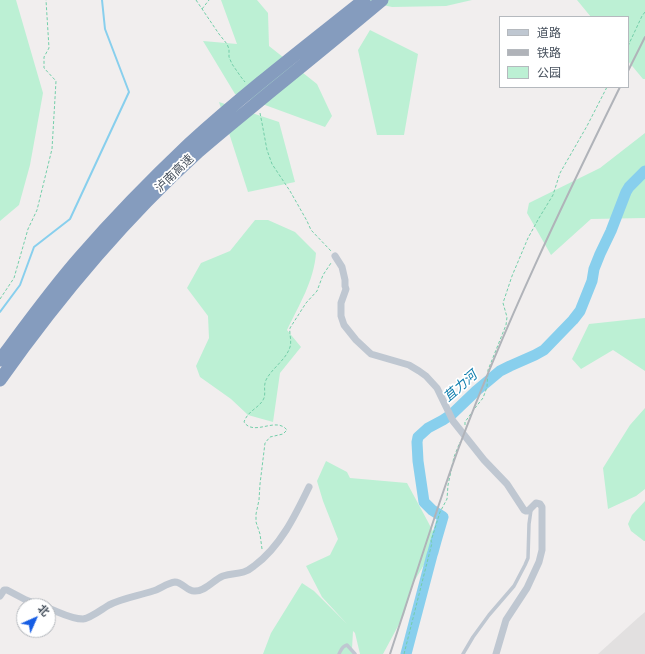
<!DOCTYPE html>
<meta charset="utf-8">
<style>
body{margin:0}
#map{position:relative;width:645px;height:654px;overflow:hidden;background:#f1eeee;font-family:Jost,"Noto Sans SC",sans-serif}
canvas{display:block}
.legend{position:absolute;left:499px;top:16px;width:130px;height:72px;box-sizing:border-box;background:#fff;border:1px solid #b5b9be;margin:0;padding:5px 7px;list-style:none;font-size:12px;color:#46505c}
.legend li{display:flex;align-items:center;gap:8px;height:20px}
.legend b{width:20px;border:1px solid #b5b9be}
.north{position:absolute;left:16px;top:598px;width:40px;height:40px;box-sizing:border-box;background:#fff;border:1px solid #b5b9be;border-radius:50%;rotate:45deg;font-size:11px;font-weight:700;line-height:16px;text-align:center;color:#46505c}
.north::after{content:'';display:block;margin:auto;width:14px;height:18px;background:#165de4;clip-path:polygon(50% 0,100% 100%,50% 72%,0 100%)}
</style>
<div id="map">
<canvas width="645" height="654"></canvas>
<ul class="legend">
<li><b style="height:5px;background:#bfc7d1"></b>道路</li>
<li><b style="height:5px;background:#b0b3b9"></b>铁路</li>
<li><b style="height:11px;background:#bcf0d4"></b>公园</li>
</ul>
<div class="north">北</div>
</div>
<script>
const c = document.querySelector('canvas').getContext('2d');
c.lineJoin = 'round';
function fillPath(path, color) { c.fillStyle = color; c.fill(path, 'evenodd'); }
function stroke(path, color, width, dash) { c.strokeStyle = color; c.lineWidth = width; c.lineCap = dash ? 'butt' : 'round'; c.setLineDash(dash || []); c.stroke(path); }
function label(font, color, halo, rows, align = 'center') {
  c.font = font + ' Jost,"Noto Sans SC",sans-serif'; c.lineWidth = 3.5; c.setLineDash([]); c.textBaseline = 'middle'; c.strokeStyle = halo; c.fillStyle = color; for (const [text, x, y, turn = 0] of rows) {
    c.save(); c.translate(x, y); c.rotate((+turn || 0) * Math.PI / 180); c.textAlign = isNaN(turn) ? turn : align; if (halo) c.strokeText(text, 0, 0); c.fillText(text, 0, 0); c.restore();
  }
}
fillPath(new Path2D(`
 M 645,612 L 645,654 L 598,654 L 639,617 Z`), '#e2e0e0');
fillPath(new Path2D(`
 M 0,0 L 16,0 L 43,93 L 30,165 L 19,205 L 0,221 Z
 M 221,0 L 257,0 L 268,13 L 269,46 L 317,84 L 332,116 L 325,127 L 235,94 L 203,41 L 237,44 Z
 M 360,0 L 472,0 L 446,6 L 392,7 Z
 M 577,0 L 645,0 L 645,79 L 643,79 L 628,61 L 628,17 L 591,17 Z
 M 370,30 L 418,54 L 404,135 L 377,135 L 358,50 Z
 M 219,102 L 279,122 L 295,182 L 248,192 Z
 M 645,133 L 645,218 L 591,219 L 551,255 L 527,213 L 529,203 L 600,168 Z
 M 255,220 L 268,220 L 295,232 L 316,253 C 314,281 299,305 287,330 L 301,347 L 280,373 L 273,422 L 248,415 L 231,399 L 200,377 L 196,366 L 209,338 L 208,316 L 187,288 L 201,263 L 230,251 Z
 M 645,318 L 645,371 L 613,350 L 581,369 L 572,359 L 589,324 Z
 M 645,408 L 645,489 L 636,496 L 608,509 L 603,468 L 630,425 Z
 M 326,461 L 347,472 L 350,478 L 407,483 L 427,520 L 438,541 L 412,585 L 404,615 L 383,654 L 360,654 L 355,633 L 353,631 L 352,649 L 354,654 L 263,654 L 271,633 L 302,583 L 314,591 L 347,624 L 322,597 L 306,566 L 330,555 L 338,539 L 323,501 L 317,481 Z
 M 645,501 L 645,541 L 644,541 L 631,531 L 628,524 L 632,515 Z`), '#bcf0d4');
stroke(new Path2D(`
 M 0,312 L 20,285 L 34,247 L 70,219 L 129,92 L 105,29 L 102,0`), '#88cfed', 2);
stroke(new Path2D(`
 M 406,654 L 432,555 L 433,552 L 436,541 L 443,517 L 432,510 L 424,502 L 418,461 L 417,442 L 418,437 L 428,428 L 443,420 L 452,414 L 476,391 L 500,371 L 510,366 L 535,355 L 544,350 L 573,320 L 580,311 L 592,281 L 594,269 L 600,254 L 611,231 L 626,192 L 629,187 L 645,171`), '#88cfed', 11);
stroke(new Path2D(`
 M 196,0 L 219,34 L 227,44 L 229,49 L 229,57 L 232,64 L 241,77 L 245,82
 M 202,9 L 209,0
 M 628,46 L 642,16 L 645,12
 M 260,113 L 262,123 L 267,150 L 272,164 L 290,191 L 298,205 L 307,221 L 311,230 L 331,251
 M 0,299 L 14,278 L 28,229 L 37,210 L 52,149 L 56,81 L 44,68 L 44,57 L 49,48 L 46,0
 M 465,425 L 465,422 L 475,408 L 483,398 L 487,387 L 488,370 L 506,325 L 507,317 L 503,303 L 512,276 L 528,238 L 539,218 L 553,195 L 560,173 L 587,126 L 607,87
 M 262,549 L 260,534 L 256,522 L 256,514 L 259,500 L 260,484 L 265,443 L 270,437 L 283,434 L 287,430 C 276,416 254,437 244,422 C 248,410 260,408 264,398 C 266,392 263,387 266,380 C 272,368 286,360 290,347 C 292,341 289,334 290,328 L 306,303 L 317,291 L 323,275 L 331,263
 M 404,654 L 432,543 L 431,541 L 440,512 L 447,499 L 448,485 L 454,457 L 460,442`), '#73cea9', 1, [3, 2]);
stroke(new Path2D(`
 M 339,654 C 341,650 342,646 347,645 L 355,654
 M 463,654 L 473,637 L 489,615 L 514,586 L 525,565 L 528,558 L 529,524 L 531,510`), '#bfc7d1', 3.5);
stroke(new Path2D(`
 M 335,256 L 342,267 L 345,280 L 345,286 L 346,289 L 341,303 L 341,316 L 344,325 L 356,340 L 371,354 L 409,365 L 419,371 L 426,376 L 437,388 L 453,421 L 484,460 L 507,484 L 524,510 L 526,511 L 528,511 L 536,503 L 540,504 L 542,507 L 542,550 L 539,562 L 527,588 L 506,620 L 496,654
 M 0,596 L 4,590 L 7,590 L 26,600 L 42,606
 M 48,608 C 59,612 71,619 83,619 C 91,618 102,609 109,605 C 123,598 138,596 153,591 C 160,589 167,583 175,582 C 182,582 187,591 194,591 C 205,592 213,580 223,576 C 235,572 242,576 254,566 C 280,547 295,516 309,487`), '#bfc7d1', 7);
stroke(new Path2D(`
 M 0,360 C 26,325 51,290 80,257 C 114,218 151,180 189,144 C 245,93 305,47 364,0
 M 0,380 C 58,298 123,220 198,152 C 221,132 246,112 270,92 C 307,62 345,31 382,0`), '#859cbe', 13);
stroke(new Path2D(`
 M 628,71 L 645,37
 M 390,654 C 413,585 434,515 459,447 C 505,324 562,205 620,87`), '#b0b3b9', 2);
label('12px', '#46505c', '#fff', [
 ["泸南高速",175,174,-44]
]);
label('italic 13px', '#0a7bac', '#fff', [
 ["苴力河",461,387,-41]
]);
</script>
